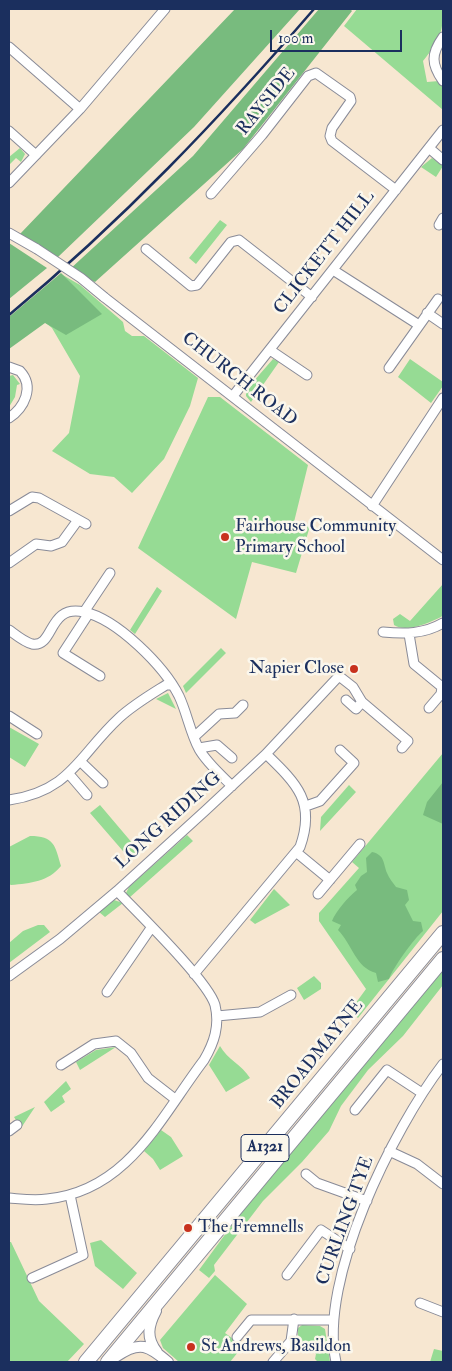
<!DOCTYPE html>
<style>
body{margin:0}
#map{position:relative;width:452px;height:1371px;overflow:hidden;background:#f7e7d1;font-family:"IM FELL Double Pica",serif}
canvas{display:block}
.frame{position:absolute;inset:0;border:10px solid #1b2f5e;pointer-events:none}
.scale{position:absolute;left:270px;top:30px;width:132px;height:22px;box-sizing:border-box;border:2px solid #1b2f5e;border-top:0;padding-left:6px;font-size:15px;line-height:18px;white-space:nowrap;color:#1b2f5e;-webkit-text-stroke:4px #fbf7ec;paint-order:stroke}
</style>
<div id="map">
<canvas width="452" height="1371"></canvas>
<div class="frame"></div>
<div class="scale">100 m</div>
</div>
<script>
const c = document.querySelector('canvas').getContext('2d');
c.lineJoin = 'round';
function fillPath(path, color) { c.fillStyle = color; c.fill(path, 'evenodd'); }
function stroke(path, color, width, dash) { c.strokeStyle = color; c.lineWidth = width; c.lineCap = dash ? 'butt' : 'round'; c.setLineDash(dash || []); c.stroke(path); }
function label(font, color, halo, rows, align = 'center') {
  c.font = font + ' "IM FELL Double Pica",serif'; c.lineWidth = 5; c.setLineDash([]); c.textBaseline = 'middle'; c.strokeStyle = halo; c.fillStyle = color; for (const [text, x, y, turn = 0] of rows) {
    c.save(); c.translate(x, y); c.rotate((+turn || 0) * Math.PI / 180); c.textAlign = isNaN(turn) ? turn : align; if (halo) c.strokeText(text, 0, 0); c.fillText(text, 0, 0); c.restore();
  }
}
fillPath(new Path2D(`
 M 357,9 L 443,9 C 443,35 439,41 423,61 L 427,82 L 439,81 L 443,86 L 443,110 L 344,26 Z
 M 20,148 L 25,154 L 21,162 L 16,158 L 9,165 L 9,157 Z
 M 432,158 L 443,166 L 436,177 L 421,167 Z
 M 220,220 L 227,225 L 196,264 L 189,258 Z
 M 61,274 L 80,285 L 123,322 L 125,331 L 132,336 L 144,336 L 198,378 L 190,406 L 164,459 L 132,493 L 114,477 L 90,474 L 52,451 L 69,433 L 80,376 L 52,328 L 25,306 Z
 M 273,359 L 279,362 L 251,402 L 246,396 L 246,390 Z
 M 410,359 L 443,382 L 443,386 L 431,403 L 398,377 Z
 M 13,375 L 20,384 L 17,385 L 15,397 L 9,407 L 9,376 Z
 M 208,397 L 220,397 L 308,465 L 294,522 L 310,526 L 296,573 L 252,562 L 236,619 L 138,548 Z
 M 443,584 L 443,615 L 441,617 C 429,623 405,633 394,625 L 393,619 L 400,614 L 410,621 Z
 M 157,587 L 162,591 L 135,634 L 130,630 Z
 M 221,648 L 226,653 L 186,693 L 183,686 Z
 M 168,693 L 176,709 L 156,699 Z
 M 9,727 L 39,744 L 25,767 L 9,757 Z
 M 443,753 L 443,911 L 358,1018 L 350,1011 L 366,989 L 319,921 L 319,913 L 359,868 L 352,862 Z
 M 349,785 L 356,792 L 320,831 L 321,817 Z
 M 100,805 L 139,851 L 129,858 L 90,813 Z
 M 187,835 L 193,841 L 129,898 L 126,893 L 129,887 Z
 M 30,836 C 54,836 55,845 61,866 C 48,882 31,883 11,885 L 9,884 L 9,847 Z
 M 274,889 L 290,905 L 255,924 L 250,920 Z
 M 114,900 L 123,903 L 105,917 L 99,912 Z
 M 38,925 L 44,925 L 50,932 L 9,963 L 9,943 L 23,931 Z
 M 443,965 L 443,985 L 403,1036 L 368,1070 L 341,1106 L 329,1131 L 302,1162 L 263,1201 L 214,1265 L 215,1271 L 209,1278 L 199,1270 L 254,1195 Z
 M 314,976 L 321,983 L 321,989 L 304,1000 L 297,988 Z
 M 220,1046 C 227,1059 242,1065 250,1078 L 226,1092 L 209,1065 Z
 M 116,1047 L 80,1070 L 76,1062 L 96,1050 Z
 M 66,1081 L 71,1089 L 62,1096 L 65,1102 L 51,1112 L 44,1102 Z
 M 35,1107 L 21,1128 L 14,1117 Z
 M 161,1130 L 171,1137 L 183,1156 L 160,1170 L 153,1159 L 144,1151 Z
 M 101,1240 L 137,1273 L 123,1289 L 95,1266 L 90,1243 Z
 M 9,1242 L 11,1242 L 39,1301 L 84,1344 L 67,1362 L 9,1362 Z
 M 215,1275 L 247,1304 L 225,1333 L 243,1346 L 230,1362 L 179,1362 L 163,1348 L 160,1340 Z
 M 302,1325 L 320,1326 L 325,1329 L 330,1362 L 318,1362 L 315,1359 L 316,1354 L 298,1338 L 298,1328 Z
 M 434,1349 L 443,1351 L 443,1362 L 430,1362 Z`), '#96db94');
fillPath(new Path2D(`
 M 235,9 L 300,9 L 194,127 L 58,257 L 20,234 Z
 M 319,9 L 350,9 L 352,11 L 243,149 L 95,282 L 69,270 L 193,156 Z
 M 9,243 L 47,268 L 9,299 Z
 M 61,273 L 102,314 L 66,335 L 45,323 L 9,349 L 9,317 Z
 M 443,782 L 443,824 L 423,815 L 427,802 Z
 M 372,852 C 385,855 383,863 387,873 C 389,878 393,883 396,887 L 407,890 L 409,900 L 405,905 L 413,921 L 421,922 L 423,931 C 415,937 392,969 389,979 L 378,982 L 376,973 C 356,968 352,944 338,930 L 341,925 L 332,921 C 336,911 348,897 357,890 L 355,885 L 361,876 L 367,872 L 366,858 Z`), '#78bb7e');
const minor = new Path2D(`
 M 443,37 C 431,54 431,64 443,81
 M 9,47 L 80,109
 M 9,131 L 36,155
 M 429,148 L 443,160
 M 9,183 L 80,109 L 165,9
 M 211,194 L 262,135 L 308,76 L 316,73 L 350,97 L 351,101 L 332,128 L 330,136 L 332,141 L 396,190
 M 439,225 L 443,218
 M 9,233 L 37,249
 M 146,249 L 191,286 L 197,285 L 231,242 L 239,240 L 312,297
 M 333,270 L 419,325
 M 104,297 L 443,560
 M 427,313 L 443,324
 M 270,350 L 307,375
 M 9,367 L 20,371 C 35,387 24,408 9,418
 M 389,368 L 438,299
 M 233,396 L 443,130
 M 372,506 L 443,398
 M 9,511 L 32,497 L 39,498 L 86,524
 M 9,563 L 36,544 L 51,546 L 62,542 L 78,520
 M 84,612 L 110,573
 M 89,613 L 63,653 L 100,676
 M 9,630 C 16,635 24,642 32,644 C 55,648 47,604 84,612 C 117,619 164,666 179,696 C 187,713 190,732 199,749 C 207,763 221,775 232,786
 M 383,632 C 405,634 424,634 443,623
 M 409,634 L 414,664 L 442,687 L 443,686
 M 346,700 L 356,709 L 362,702
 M 429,708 L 441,694 L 442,687
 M 9,716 L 37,734
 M 194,737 L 219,714 L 235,713 L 243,705
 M 199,748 L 217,745 L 232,758
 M 81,762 L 103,783
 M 69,774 L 87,795
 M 9,800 C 71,791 79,755 119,718 C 133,705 150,695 166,685 L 172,685
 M 306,806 L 320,801 L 354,763 L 340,750
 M 296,852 L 330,880
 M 318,894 L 360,844
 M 194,974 L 300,847 C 316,802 297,784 266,754
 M 9,976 L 60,939 L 117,891 L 206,810 L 266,754 L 339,676 L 353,687 L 362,702 L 408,741 L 402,748
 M 107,992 L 151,928
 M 217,1016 L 260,1012 L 291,995
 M 61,1065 L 94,1044 L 116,1041 L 131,1053 L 148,1078 L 175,1099
 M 355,1110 L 387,1070 L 422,1093
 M 9,1131 L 17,1125
 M 389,1151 L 417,1164 L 443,1184
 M 306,1174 L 317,1183 L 367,1201
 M 9,1198 C 21,1199 34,1201 47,1199 C 128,1191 160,1118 204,1060 C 214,1043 220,1026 215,1005 C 208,981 138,913 117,891
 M 287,1275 L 321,1230 L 350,1249
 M 32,1278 L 83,1255 L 70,1195
 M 420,1303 L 443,1312
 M 237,1337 L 251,1320 L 333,1320
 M 273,1362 L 291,1341 L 294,1319
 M 336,1362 C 318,1280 393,1129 443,1064`);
const tertiary = new Path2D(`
 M 156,1311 C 148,1326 146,1338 157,1352
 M 117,1356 C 140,1340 149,1346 168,1362`);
const primary = new Path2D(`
 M 86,1362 L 443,933
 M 108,1362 L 443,959`);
stroke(minor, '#898b98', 11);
stroke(tertiary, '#898b98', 12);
stroke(primary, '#898b98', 16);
stroke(minor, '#fff', 9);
stroke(tertiary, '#fff', 10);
stroke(primary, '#fff', 14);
stroke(new Path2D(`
 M 9,315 C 122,221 219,119 314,9`), '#1b2f5e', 2.5);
const minorBridge = new Path2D(`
 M 37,249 L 81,278 L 104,297`);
stroke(minorBridge, '#898b98', 11, []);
stroke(minorBridge, '#fff', 9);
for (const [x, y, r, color] of [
 [225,537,5,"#c8321e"],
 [354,669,5,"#c8321e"],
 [188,1228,5,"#c8321e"],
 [191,1347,5,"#c8321e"]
]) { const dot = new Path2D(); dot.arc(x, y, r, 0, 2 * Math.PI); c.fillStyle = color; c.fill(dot); stroke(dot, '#fbf7ec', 2); }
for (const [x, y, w] of [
 [265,1148,48]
]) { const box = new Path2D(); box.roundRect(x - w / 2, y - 13.5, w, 27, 4); c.fillStyle = '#fbf7ec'; c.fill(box); stroke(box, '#1b2f5e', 1); }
label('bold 16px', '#1b2f5e', null, [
 ["A1321",265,1148]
]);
label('18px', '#1b2f5e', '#fbf7ec', [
 ["RAYSIDE",267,102,-51],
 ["CLICKETT HILL",325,253,-52],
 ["CHURCH ROAD",239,380,38],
 ["LONG RIDING",169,821,-42],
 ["BROADMAYNE",318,1055,-51],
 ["CURLING TYE",346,1221,-70]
]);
label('18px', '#1b2f5e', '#fbf7ec', [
 ["Fairhouse Community",235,527],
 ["Primary School",235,548],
 ["Napier Close",344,669,"right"],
 ["The Fremnells",198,1228],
 ["St Andrews, Basildon",201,1347]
], 'left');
</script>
